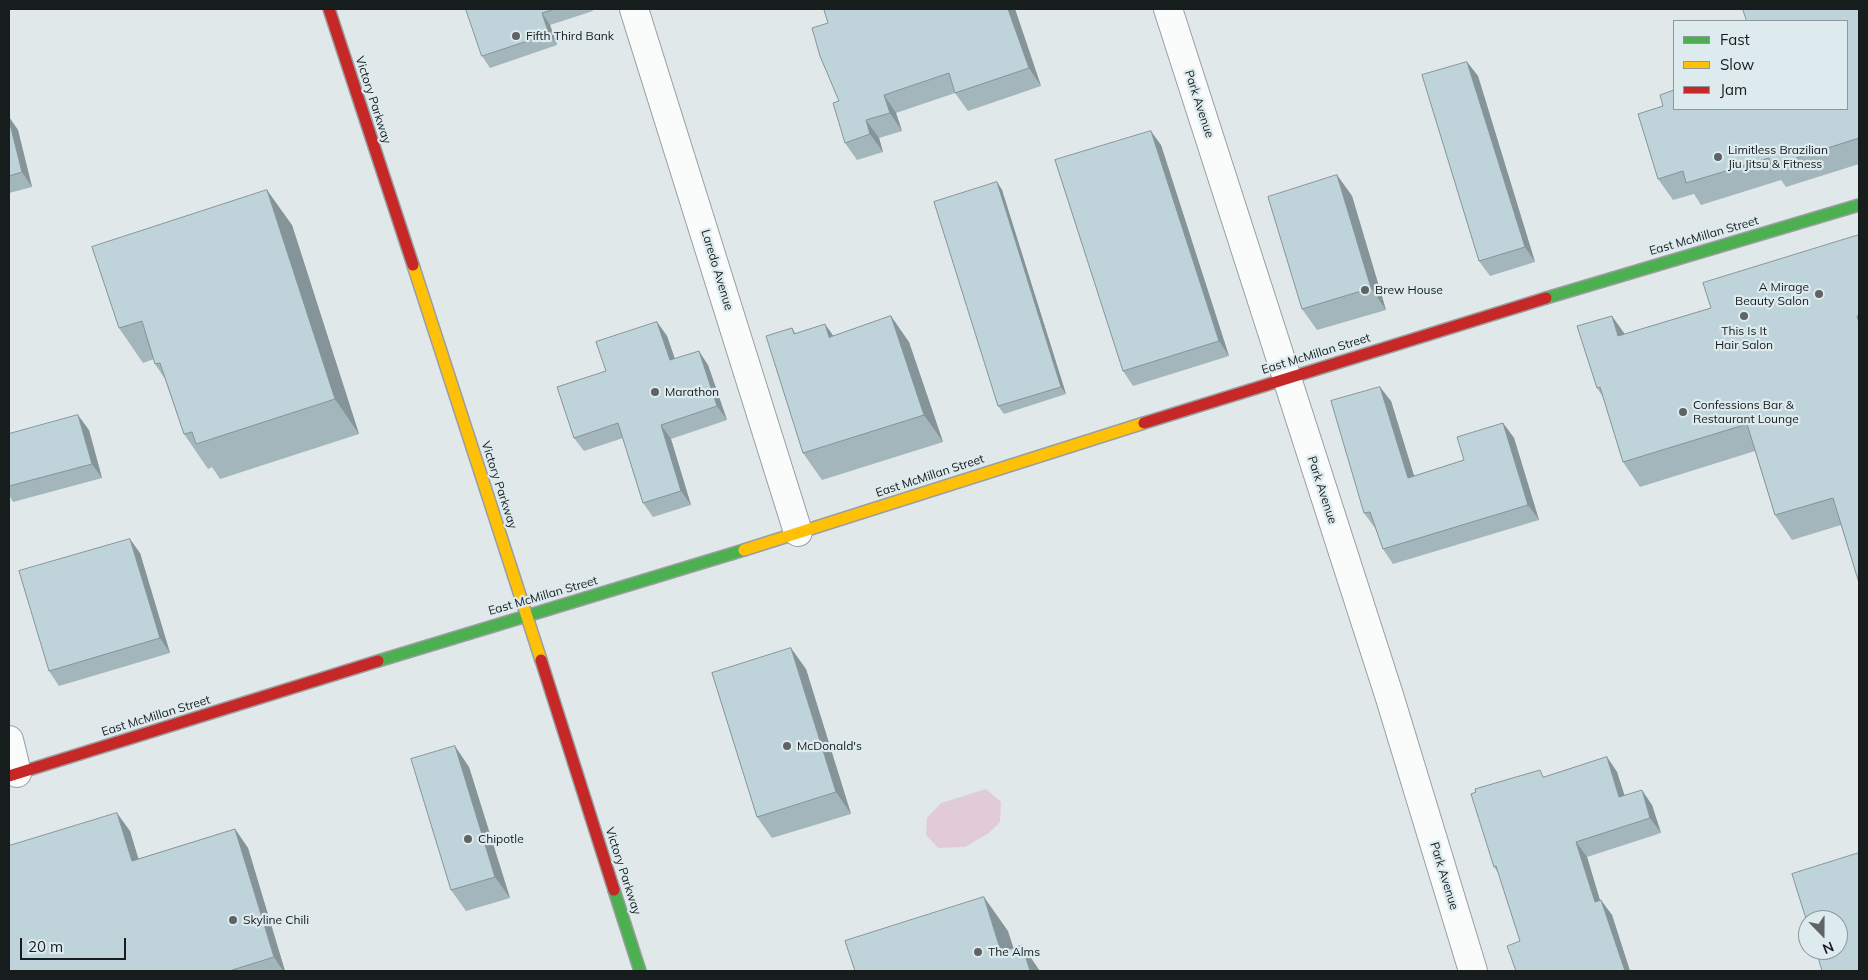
<!DOCTYPE html>
<style>
body{margin:0}
#map{position:relative;width:1868px;height:980px;overflow:hidden;background:#e1e8ea;font-family:Mulish,sans-serif}
canvas{display:block}
.frame{position:absolute;inset:0;border:10px solid #171c1d;pointer-events:none}
.legend{position:absolute;left:1673px;top:20px;width:175px;height:90px;box-sizing:border-box;background:#ddeaee;border:1px solid #8e989a;margin:0;padding:6px 9px;list-style:none;font-size:15px;color:#171c1d}
.legend li{display:flex;align-items:center;gap:10px;height:25px}
.legend b{width:25px;border:1px solid #8e989a}
.north{position:absolute;left:1798px;top:910px;width:50px;height:50px;box-sizing:border-box;background:#ddeaee;border:1px solid #8e989a;border-radius:50%;rotate:158deg;font-size:14px;font-weight:700;line-height:20px;text-align:center;color:#171c1d}
.north::after{content:'';display:block;margin:auto;width:18px;height:22px;background:#5e6365;clip-path:polygon(50% 0,100% 100%,50% 72%,0 100%)}
.scale{position:absolute;left:20px;top:938px;width:106px;height:22px;box-sizing:border-box;border:2px solid #171c1d;border-top:0;padding-left:6px;font-size:15px;line-height:18px;white-space:nowrap;color:#171c1d;-webkit-text-stroke:4px #ddeaee;paint-order:stroke}
</style>
<div id="map">
<canvas width="1868" height="980"></canvas>
<div class="frame"></div>
<ul class="legend">
<li><b style="height:6px;background:#4caf50"></b>Fast</li>
<li><b style="height:6px;background:#ffc107"></b>Slow</li>
<li><b style="height:6px;background:#c62828"></b>Jam</li>
</ul>
<div class="north">N</div>
<div class="scale">20 m</div>
</div>
<script>
const c = document.querySelector('canvas').getContext('2d');
c.lineJoin = 'round';
function fillPath(path, color) { c.fillStyle = color; c.fill(path, 'evenodd'); }
function stroke(path, color, width, dash) { c.strokeStyle = color; c.lineWidth = width; c.lineCap = dash ? 'butt' : 'round'; c.setLineDash(dash || []); c.stroke(path); }
function label(font, color, halo, rows, align = 'center') {
  c.font = font + ' Mulish,sans-serif'; c.lineWidth = 4.5; c.setLineDash([]); c.textBaseline = 'middle'; c.strokeStyle = halo; c.fillStyle = color; for (const [text, x, y, turn = 0] of rows) {
    c.save(); c.translate(x, y); c.rotate((+turn || 0) * Math.PI / 180); c.textAlign = isNaN(turn) ? turn : align; if (halo) c.strokeText(text, 0, 0); c.fillText(text, 0, 0); c.restore();
  }
}
fillPath(new Path2D(`
 M 986,789 L 1001,802 L 1000,822 L 989,833 L 965,847 L 938,848 L 926,835 L 927,818 L 941,803 Z`), '#e1cbd8');
const street = new Path2D(`
 M 634,9 L 798,532
 M 1168,9 L 1389,695 L 1473,971
 M 9,740 L 17,773`);
const fast = new Path2D(`
 M 1546,298 L 1859,205
 M 378,661 L 744,550
 M 614,890 L 640,971`);
const slow = new Path2D(`
 M 413,265 L 541,660
 M 744,550 L 1144,423`);
const jam = new Path2D(`
 M 329,9 L 413,265
 M 1144,423 L 1546,298
 M 541,660 L 614,890
 M 9,776 L 378,661`);
stroke(street, '#9a9ea0', 30);
stroke(fast, '#9a9ea0', 14);
stroke(slow, '#9a9ea0', 14);
stroke(jam, '#9a9ea0', 14);
stroke(street, '#fafcfc', 28);
stroke(fast, '#4caf50', 11);
stroke(slow, '#ffc107', 11);
stroke(jam, '#c62828', 11);
fillPath(new Path2D(`
 M 466,9 L 592,9 L 593,11 L 550,25 L 557,45 L 490,68 L 482,56 Z
 M 1015,9 L 1041,86 L 968,111 L 955,93 L 896,113 L 902,131 L 879,138 L 883,152 L 857,160 L 845,143 L 839,101 Z
 M 1859,9 L 1859,164 L 1786,187 L 1781,180 L 1701,205 L 1694,194 L 1673,200 L 1658,179 L 1663,106 L 1674,109 Z
 M 1467,62 L 1478,76 L 1535,262 L 1490,276 L 1479,261 Z
 M 9,117 L 18,130 L 32,187 L 9,193 Z
 M 1161,145 L 1229,356 L 1133,386 L 1123,371 Z
 M 1337,175 L 1352,196 L 1386,310 L 1317,330 L 1302,309 Z
 M 997,182 L 1002,190 L 1066,394 L 1004,414 L 998,406 Z
 M 292,225 L 359,434 L 220,479 L 212,467 L 208,469 L 184,434 L 165,379 L 155,364 L 154,359 L 143,363 L 119,328 Z
 M 1859,235 L 1859,583 L 1841,525 L 1792,540 L 1775,515 L 1755,451 L 1640,487 L 1623,462 L 1603,397 L 1597,388 L 1625,334 L 1711,308 Z
 M 657,322 L 667,336 L 675,359 L 708,365 L 727,420 L 671,439 L 691,505 L 653,517 L 643,503 L 623,438 L 584,451 L 574,438 L 606,371 Z
 M 792,328 L 796,334 L 833,335 L 909,342 L 943,442 L 822,480 L 803,453 Z
 M 1391,401 L 1414,476 L 1464,460 L 1503,423 L 1514,438 L 1539,520 L 1393,564 L 1383,549 L 1375,528 L 1364,513 Z
 M 89,430 L 102,478 L 13,502 L 9,495 L 9,434 Z
 M 140,553 L 170,653 L 59,686 L 49,671 Z
 M 806,669 L 851,814 L 772,838 L 757,817 Z
 M 1607,757 L 1617,772 L 1624,795 L 1652,805 L 1661,833 L 1587,857 L 1600,900 L 1612,915 L 1630,971 L 1516,971 L 1520,941 L 1499,874 L 1494,867 L 1545,777 Z
 M 469,767 L 510,898 L 466,911 L 451,890 Z
 M 235,829 L 248,848 L 285,971 L 9,971 L 130,831 L 138,859 Z`), '#a3b6bb');
fillPath(new Path2D(`
 M 1008,9 L 1015,9 L 1041,86 L 1029,68 Z
 M 542,13 L 550,25 L 557,45 L 549,34 Z
 M 1467,62 L 1478,76 L 1535,262 L 1525,247 Z
 M 884,95 L 896,113 L 902,131 L 890,113 Z
 M 9,117 L 18,130 L 32,187 L 22,172 L 9,120 Z
 M 866,120 L 879,138 L 883,152 L 870,134 Z
 M 1151,131 L 1161,145 L 1229,356 L 1219,341 Z
 M 1337,175 L 1352,196 L 1386,310 L 1371,288 Z
 M 997,182 L 1002,190 L 1066,394 L 1061,387 Z
 M 267,190 L 292,225 L 359,434 L 335,399 Z
 M 891,316 L 909,342 L 943,442 L 924,415 Z
 M 1612,316 L 1629,340 L 1618,336 Z
 M 657,322 L 667,336 L 680,374 L 670,360 Z
 M 825,324 L 844,351 L 829,337 Z
 M 699,351 L 708,365 L 727,420 L 717,406 Z
 M 1380,387 L 1391,401 L 1419,492 L 1408,478 Z
 M 78,415 L 89,430 L 102,478 L 92,464 Z
 M 1503,423 L 1514,438 L 1539,520 L 1528,505 Z
 M 661,425 L 671,439 L 691,505 L 681,491 Z
 M 130,539 L 140,553 L 170,653 L 160,638 Z
 M 791,648 L 806,669 L 851,814 L 836,792 Z
 M 455,746 L 469,767 L 510,898 L 495,877 Z
 M 1607,757 L 1617,772 L 1630,812 L 1619,797 Z
 M 1642,790 L 1652,805 L 1661,833 L 1650,818 Z
 M 117,813 L 130,831 L 145,880 L 132,861 Z
 M 235,829 L 248,848 L 285,971 L 283,971 L 274,957 Z
 M 1576,842 L 1587,857 L 1605,917 L 1595,902 Z
 M 984,897 L 1008,931 L 1021,971 L 1001,952 Z
 M 1601,900 L 1612,915 L 1630,971 L 1625,971 Z
 M 1022,945 L 1040,971 L 1030,971 Z`), '#859499');
const building = new Path2D(`
 M 466,9 L 555,9 L 542,13 L 549,34 L 482,56 Z
 M 829,9 L 1008,9 L 1029,68 L 955,93 L 949,73 L 884,95 L 890,113 L 866,120 L 870,134 L 845,143 L 833,103 L 839,101 L 820,56 L 812,28 L 828,23 L 824,10 Z
 M 1743,9 L 1859,9 L 1859,138 L 1771,166 L 1769,158 L 1686,183 L 1683,171 L 1658,179 L 1638,114 L 1663,106 L 1660,95 L 1674,90 L 1674,109 L 1847,109 L 1847,21 L 1747,21 Z
 M 1467,62 L 1525,247 L 1479,261 L 1422,75 Z
 M 9,120 L 22,172 L 9,176 Z
 M 1151,131 L 1219,341 L 1123,371 L 1055,160 Z
 M 1337,175 L 1371,288 L 1302,309 L 1268,197 Z
 M 997,182 L 1061,387 L 998,406 L 934,202 Z
 M 267,190 L 335,399 L 196,444 L 192,432 L 184,434 L 160,363 L 155,364 L 142,321 L 119,328 L 92,247 Z
 M 1859,235 L 1859,315 L 1857,316 L 1859,323 L 1859,583 L 1833,498 L 1775,515 L 1747,424 L 1623,462 L 1600,387 L 1597,388 L 1577,326 L 1612,316 L 1618,336 L 1711,308 L 1703,283 Z
 M 891,316 L 924,415 L 803,453 L 766,336 L 792,328 L 794,334 L 825,324 L 829,337 Z
 M 657,322 L 670,360 L 699,351 L 717,406 L 661,425 L 681,491 L 643,503 L 618,423 L 574,438 L 557,387 L 606,371 L 596,342 Z
 M 1380,387 L 1408,478 L 1464,460 L 1457,437 L 1503,423 L 1528,505 L 1383,549 L 1370,512 L 1364,513 L 1331,401 Z
 M 78,415 L 92,464 L 9,486 L 9,434 Z
 M 130,539 L 160,638 L 49,671 L 19,571 Z
 M 791,648 L 836,792 L 757,817 L 712,673 Z
 M 455,746 L 495,877 L 451,890 L 411,759 Z
 M 1607,757 L 1619,797 L 1642,790 L 1650,818 L 1576,842 L 1595,902 L 1601,900 L 1625,971 L 1516,971 L 1507,946 L 1520,941 L 1496,866 L 1494,867 L 1471,794 L 1476,792 L 1475,789 L 1540,770 L 1543,777 Z
 M 117,813 L 132,861 L 235,829 L 274,957 L 229,971 L 9,971 L 9,846 Z
 M 1859,853 L 1859,971 L 1822,971 L 1816,950 L 1838,950 L 1838,920 L 1808,920 L 1808,925 L 1792,874 Z
 M 984,897 L 1001,952 L 1022,945 L 1030,971 L 855,971 L 845,941 Z`);
fillPath(building, '#bed4da');
stroke(building, '#859499', 1);
for (const [x, y, r, color] of [
 [516,36,5,"#5e6365"],
 [1718,157,5,"#5e6365"],
 [1365,290,5,"#5e6365"],
 [1819,294,5,"#5e6365"],
 [1744,316,5,"#5e6365"],
 [655,392,5,"#5e6365"],
 [1683,412,5,"#5e6365"],
 [787,746,5,"#5e6365"],
 [468,839,5,"#5e6365"],
 [233,920,5,"#5e6365"],
 [978,952,5,"#5e6365"]
]) { const dot = new Path2D(); dot.arc(x, y, r, 0, 2 * Math.PI); c.fillStyle = color; c.fill(dot); stroke(dot, '#ddeaee', 2); }
label('12px', '#171c1d', '#ddeaee', [
 ["Fifth Third Bank",526,36],
 ["Limitless Brazilian",1728,150],
 ["Jiu Jitsu & Fitness",1728,164],
 ["A Mirage",1809,287,"right"],
 ["Beauty Salon",1809,301,"right"],
 ["Brew House",1375,290],
 ["This Is It",1744,331,"center"],
 ["Hair Salon",1744,345,"center"],
 ["Marathon",665,392],
 ["Confessions Bar &",1693,405],
 ["Restaurant Lounge",1693,419],
 ["McDonald's",797,746],
 ["Chipotle",478,839],
 ["Skyline Chili",243,920],
 ["The Alms",988,952]
], 'left');
label('12px', '#171c1d', '#ddeaee', [
 ["Victory Parkway",373,100,72],
 ["Park Avenue",1199,104,72],
 ["East McMillan Street",1704,236,-16],
 ["Laredo Avenue",717,270,73],
 ["East McMillan Street",1316,354,-17],
 ["East McMillan Street",930,476,-18],
 ["Victory Parkway",499,485,72],
 ["Park Avenue",1322,490,72],
 ["East McMillan Street",543,596,-16],
 ["East McMillan Street",156,716,-17],
 ["Victory Parkway",623,871,72],
 ["Park Avenue",1444,876,73]
]);
</script>
